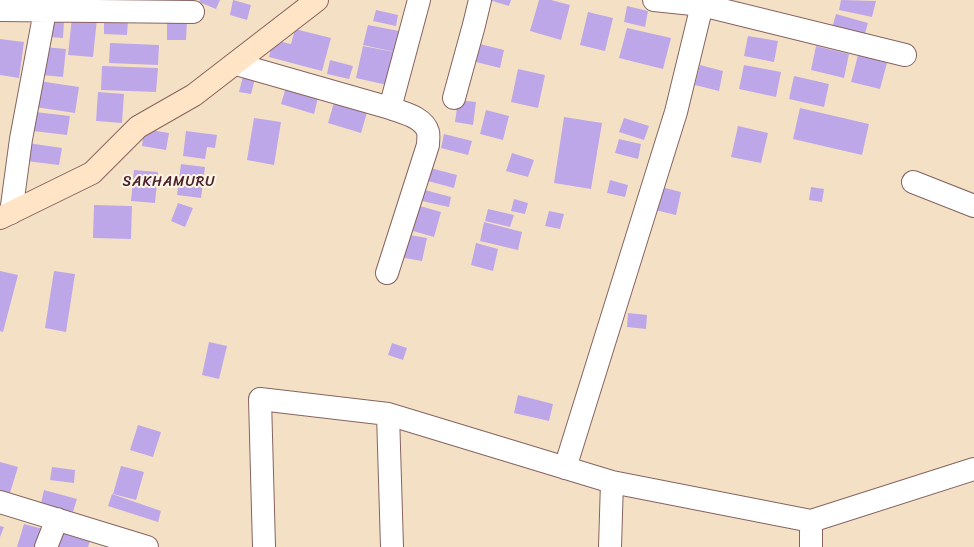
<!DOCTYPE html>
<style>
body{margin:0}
canvas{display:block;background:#f4e1c5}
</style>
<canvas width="974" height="547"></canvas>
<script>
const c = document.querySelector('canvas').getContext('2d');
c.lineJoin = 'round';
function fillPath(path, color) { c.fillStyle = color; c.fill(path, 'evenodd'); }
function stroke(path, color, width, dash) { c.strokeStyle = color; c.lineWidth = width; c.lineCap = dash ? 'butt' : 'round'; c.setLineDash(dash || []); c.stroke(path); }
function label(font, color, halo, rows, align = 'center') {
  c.font = font + ' Sriracha,sans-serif'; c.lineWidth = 4; c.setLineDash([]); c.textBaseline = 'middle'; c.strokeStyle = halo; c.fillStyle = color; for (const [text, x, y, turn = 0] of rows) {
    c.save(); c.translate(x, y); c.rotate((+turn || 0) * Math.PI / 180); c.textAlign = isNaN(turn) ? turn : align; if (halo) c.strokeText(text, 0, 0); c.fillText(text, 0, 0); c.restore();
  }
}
fillPath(new Path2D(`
 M 200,0 L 220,0 L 216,9 L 199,2 Z
 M 233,0 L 251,5 L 247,20 L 230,15 Z
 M 489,0 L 511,0 L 509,6 Z
 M 539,0 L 551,0 L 570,5 L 561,40 L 530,31 Z
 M 841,0 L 876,1 L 872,17 L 839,10 Z
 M 627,6 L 648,11 L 645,27 L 624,22 Z
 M 376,10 L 398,15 L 396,26 L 373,21 Z
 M 588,12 L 613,18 L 605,51 L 580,45 Z
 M 836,14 L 868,23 L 864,37 L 832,28 Z
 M 72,17 L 97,19 L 93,57 L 68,55 Z
 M 167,19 L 187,20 L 186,40 L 167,40 Z
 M 50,20 L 64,21 L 63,38 L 49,37 Z
 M 104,20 L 128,21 L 127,35 L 104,34 Z
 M 368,25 L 399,31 L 395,52 L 363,45 Z
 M 627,28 L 671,38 L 663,69 L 619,58 Z
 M 295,29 L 331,38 L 322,71 L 269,57 L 273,40 L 291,44 Z
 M 748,36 L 778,41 L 774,62 L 744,56 Z
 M 0,39 L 24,42 L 19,78 L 0,75 Z
 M 110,43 L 159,45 L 158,65 L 109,63 Z
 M 476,43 L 504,50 L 500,68 L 472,61 Z
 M 363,46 L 394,52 L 387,85 L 356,78 Z
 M 816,46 L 849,54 L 844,78 L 811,70 Z
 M 44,47 L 66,49 L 63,77 L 42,75 Z
 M 858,55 L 887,63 L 880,89 L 851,82 Z
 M 330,60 L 353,66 L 349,79 L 327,74 Z
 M 700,65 L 723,71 L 719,91 L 695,85 Z
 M 744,65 L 781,72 L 776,97 L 739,89 Z
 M 102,66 L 158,68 L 156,92 L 101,90 Z
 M 518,69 L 545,75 L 538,108 L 511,102 Z
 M 244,72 L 256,75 L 251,94 L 239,92 Z
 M 794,76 L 829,84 L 824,107 L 789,99 Z
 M 39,81 L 79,87 L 75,113 L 35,107 Z
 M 287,84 L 319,94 L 314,114 L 281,104 Z
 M 98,92 L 124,94 L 122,123 L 96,121 Z
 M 335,99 L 368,109 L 361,133 L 328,123 Z
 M 458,100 L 476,102 L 473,125 L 455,122 Z
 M 800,108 L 869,124 L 862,155 L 793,139 Z
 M 486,110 L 509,116 L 503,140 L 480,134 Z
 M 35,112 L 70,116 L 67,135 L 33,131 Z
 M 564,117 L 602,123 L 591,189 L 554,183 Z
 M 254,118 L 281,122 L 274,165 L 247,160 Z
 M 624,118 L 649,126 L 644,140 L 619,132 Z
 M 738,126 L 768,133 L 761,163 L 731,157 Z
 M 144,129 L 169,133 L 166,150 L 142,146 Z
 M 186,131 L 217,135 L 215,148 L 207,147 L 205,159 L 183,156 Z
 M 444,134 L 472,141 L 468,155 L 441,148 Z
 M 619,139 L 641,144 L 638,159 L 615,153 Z
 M 28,143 L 62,148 L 59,165 L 26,161 Z
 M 512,153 L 534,160 L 528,177 L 506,171 Z
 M 181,164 L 205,167 L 201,198 L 177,195 Z
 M 427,167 L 457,175 L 454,188 L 424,180 Z
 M 134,170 L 158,172 L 155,203 L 131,201 Z
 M 610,180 L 628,185 L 625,197 L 607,193 Z
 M 657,186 L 681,192 L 676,215 L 651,209 Z
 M 811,187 L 824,189 L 822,202 L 809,200 Z
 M 425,190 L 451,197 L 449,207 L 422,201 Z
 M 514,199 L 528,203 L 525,214 L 511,211 Z
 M 178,203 L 193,208 L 185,227 L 171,221 Z
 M 94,205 L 132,206 L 131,239 L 93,238 Z
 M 420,206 L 441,212 L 434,237 L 413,231 Z
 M 488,209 L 514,215 L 510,227 L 485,221 Z
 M 549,211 L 564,214 L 560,229 L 545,226 Z
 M 484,222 L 522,232 L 518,250 L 480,241 Z
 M 404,234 L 427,238 L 422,261 L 399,257 Z
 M 476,243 L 498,249 L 493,271 L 471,265 Z
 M 0,271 L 18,275 L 3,332 L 0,331 Z
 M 54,271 L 75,274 L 66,332 L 45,328 Z
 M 628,313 L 647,315 L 646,329 L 627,327 Z
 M 209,342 L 227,346 L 219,379 L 202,375 Z
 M 392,343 L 407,348 L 403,360 L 388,355 Z
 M 518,395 L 553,404 L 549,421 L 514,413 Z
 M 138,425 L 161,432 L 153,457 L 130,450 Z
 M 0,462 L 18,467 L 9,496 L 0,494 Z
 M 121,466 L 144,472 L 136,500 L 113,494 Z
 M 52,467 L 75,470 L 74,483 L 50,480 Z
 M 44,490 L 77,499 L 73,512 L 41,503 Z
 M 112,494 L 161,511 L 158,522 L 108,506 Z
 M 24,524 L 43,529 L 38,547 L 17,547 Z
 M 0,526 L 4,527 L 0,537 Z
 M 60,528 L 91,538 L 88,547 L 53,547 Z`), '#bea7e9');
const street = new Path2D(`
 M 654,0 L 702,5 L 905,55
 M 0,10 L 193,12
 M 236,64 L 390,108 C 403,113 424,117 428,132 C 429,135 428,141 428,145 L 387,273
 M 454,98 L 474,25 L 480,0
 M 390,108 L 419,0
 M 913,182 L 974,206
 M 11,213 L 21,139 L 45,11 L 53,0
 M 388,414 L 392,547
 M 565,468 L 676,112 L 702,5 L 705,0
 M 0,502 L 147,547
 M 811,521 L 811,547
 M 46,547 L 57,519
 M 264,547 L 260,399 L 388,414 L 612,482 L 811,521 L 974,469
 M 610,547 L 612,482`);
const secondary = new Path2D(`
 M 0,218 L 92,173 L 138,127 L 194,95 L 317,0`);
stroke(street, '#866361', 24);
stroke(secondary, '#866361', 24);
stroke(street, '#fff', 22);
stroke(secondary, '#ffe4c6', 22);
c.letterSpacing = '1px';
label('14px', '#4a1f2b', '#fcf5e5', [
 ["SAKHAMURU",169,182]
]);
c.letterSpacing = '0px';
</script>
